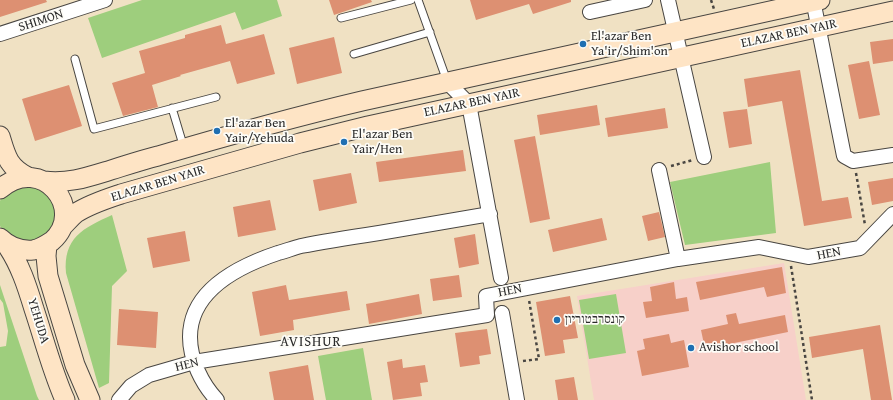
<!DOCTYPE html>
<meta charset="utf-8">
<style>
body{margin:0}
canvas{display:block;background:#f0e1c3}
</style>
<canvas width="893" height="400"></canvas>
<script>
const c = document.querySelector('canvas').getContext('2d');
c.lineJoin = 'round';
function fillPath(path, color) { c.fillStyle = color; c.fill(path, 'evenodd'); }
function stroke(path, color, width, dash) { c.strokeStyle = color; c.lineWidth = width; c.lineCap = dash ? 'butt' : 'round'; c.setLineDash(dash || []); c.stroke(path); }
function label(font, color, halo, rows, align = 'center') {
  c.font = font + ' "Gentium Book Plus","Frank Ruhl Libre",serif'; c.lineWidth = 3.5; c.setLineDash([]); c.textBaseline = 'middle'; c.strokeStyle = halo; c.fillStyle = color; for (const [text, x, y, turn = 0] of rows) {
    c.save(); c.translate(x, y); c.rotate((+turn || 0) * Math.PI / 180); c.textAlign = isNaN(turn) ? turn : align; if (halo) c.strokeText(text, 0, 0); c.fillText(text, 0, 0); c.restore();
  }
}
fillPath(new Path2D(`
 M 784,263 L 806,400 L 594,400 L 577,296 Z`), '#f7d0c9');
fillPath(new Path2D(`
 M 142,0 L 277,0 L 282,16 L 242,30 L 235,12 L 102,58 L 88,18 Z
 M 770,162 L 776,233 L 685,245 L 670,182 Z
 M 18,184 L 46,189 L 58,212 L 48,235 L 24,244 L 6,235 L 0,226 L 0,201 L 2,197 Z
 M 112,215 L 127,271 L 112,286 L 109,383 L 99,388 L 66,273 C 63,238 83,228 112,215 Z
 M 0,285 L 37,396 L 39,400 L 0,400 L 0,347 L 6,346 L 8,331 L 3,303 L 0,299 Z
 M 616,294 L 626,353 L 589,359 L 579,300 Z
 M 363,348 L 372,400 L 326,400 L 318,356 Z`), '#9ece7d');
fillPath(new Path2D(`
 M 0,0 L 46,0 L 47,2 L 0,17 Z
 M 329,0 L 371,0 L 372,2 L 334,15 Z
 M 470,0 L 571,0 L 571,2 L 533,14 L 529,4 L 476,20 Z
 M 221,25 L 226,44 L 264,34 L 275,74 L 237,84 L 230,61 L 180,75 L 181,76 L 152,85 L 158,107 L 123,116 L 112,83 L 145,73 L 139,51 L 185,38 L 185,35 Z
 M 334,37 L 342,73 L 297,84 L 289,48 Z
 M 893,39 L 893,61 L 873,64 L 870,42 Z
 M 869,61 L 880,115 L 859,119 L 848,65 Z
 M 800,70 L 822,201 L 848,197 L 852,218 L 804,226 L 782,101 L 748,107 L 744,79 Z
 M 69,85 L 82,126 L 35,141 L 22,99 Z
 M 597,105 L 600,125 L 540,135 L 537,115 Z
 M 665,108 L 668,128 L 608,137 L 605,118 Z
 M 747,109 L 752,144 L 729,148 L 723,112 Z
 M 535,136 L 550,219 L 530,223 L 514,140 Z
 M 463,150 L 466,171 L 379,182 L 376,162 Z
 M 351,173 L 357,203 L 319,211 L 313,180 Z
 M 893,178 L 893,201 L 872,205 L 868,182 Z
 M 270,200 L 276,230 L 238,237 L 233,207 Z
 M 659,212 L 665,237 L 648,241 L 642,216 Z
 M 602,218 L 607,240 L 553,252 L 548,230 Z
 M 185,231 L 190,261 L 153,268 L 147,238 Z
 M 475,234 L 479,264 L 459,268 L 454,238 Z
 M 782,267 L 786,293 L 767,297 L 764,287 L 700,300 L 696,282 Z
 M 459,275 L 462,297 L 433,301 L 430,279 Z
 M 674,282 L 676,299 L 687,297 L 689,311 L 646,318 L 643,302 L 652,301 L 650,287 Z
 M 286,285 L 289,300 L 347,291 L 350,310 L 293,320 L 294,330 L 260,336 L 252,292 Z
 M 419,294 L 422,314 L 369,324 L 366,304 Z
 M 570,296 L 578,338 L 563,340 L 565,353 L 545,356 L 536,302 Z
 M 119,309 L 158,312 L 156,348 L 117,345 Z
 M 736,313 L 739,324 L 785,315 L 788,332 L 705,349 L 701,330 L 728,324 L 726,315 Z
 M 880,325 L 892,400 L 871,400 L 863,349 L 812,358 L 809,337 Z
 M 487,329 L 491,354 L 479,356 L 480,364 L 460,367 L 455,333 Z
 M 669,334 L 671,343 L 684,340 L 689,367 L 642,376 L 637,351 L 645,349 L 643,339 Z
 M 402,359 L 403,368 L 425,365 L 428,382 L 420,383 L 422,396 L 393,400 L 387,362 Z
 M 308,365 L 314,400 L 274,400 L 269,372 Z
 M 574,377 L 578,400 L 558,400 L 555,380 Z`), '#dd9072');
const lane = new Path2D(`
 M 418,0 L 447,81
 M 341,18 L 411,0
 M 354,54 L 430,32
 M 75,59 L 94,129 L 216,97
 M 172,108 L 184,148`);
const street = new Path2D(`
 M 668,0 L 704,157
 M 813,0 L 844,156 L 853,161 L 893,155
 M 590,12 L 645,0
 M 0,34 L 105,0
 M 447,82 L 469,104 L 501,278
 M 659,170 L 678,259
 M 502,313 L 517,400
 M 119,400 L 131,386 L 149,375 L 194,362 L 487,315 L 486,296 L 678,259 L 759,247 L 808,257 L 860,248 L 893,214
 M 217,400 C 202,384 190,360 190,337 C 190,290 239,266 278,253 C 286,251 293,248 301,246 C 327,241 353,237 379,233 C 416,227 453,220 490,214`);
const secondary = new Path2D(`
 M 0,136 C 6,156 8,167 28,177
 M 44,181 C 68,184 88,177 111,170 C 127,165 142,160 158,156 C 226,136 294,117 362,101 L 820,0
 M 0,189 C 42,153 87,210 52,241 C 46,245 40,249 33,250 C 20,251 9,247 0,238
 M 62,227 C 67,222 71,217 76,213 C 90,204 106,199 121,194 L 300,143 L 368,126 L 893,11
 M 6,244 C 20,264 27,286 34,309 C 44,339 52,371 65,400
 M 47,245 L 46,256 L 48,276 L 75,365 L 90,400`);
stroke(lane, '#494642', 9);
stroke(street, '#494642', 16);
stroke(secondary, '#494642', 21);
stroke(new Path2D(`
 M 711,0 L 714,9
 M 671,166 L 693,160
 M 856,173 L 865,225
 M 791,266 L 812,400
 M 523,361 L 539,359 L 529,300`), '#494642', 2.5, [3, 3]);
stroke(lane, '#fff', 7);
stroke(street, '#fff', 14);
stroke(secondary, '#fee4c5', 19);
for (const [x, y, r, color] of [
 [583,44,4,"#1f6fb2"],
 [217,131,4,"#1f6fb2"],
 [344,142,4,"#1f6fb2"],
 [557,320,4,"#1f6fb2"],
 [691,348,4,"#1f6fb2"]
]) { const dot = new Path2D(); dot.arc(x, y, r, 0, 2 * Math.PI); c.fillStyle = color; c.fill(dot); stroke(dot, '#fdfcf7', 1.5); }
label('13px', '#2b2b2b', '#fdfcf7', [
 ["SHIMON",41,21,-18],
 ["ELAZAR BEN YAIR",789,34,-12],
 ["ELAZAR BEN YAIR",472,103,-12],
 ["ELAZAR BEN YAIR",158,184,-17],
 ["HEN",829,254,-11],
 ["HEN",510,291,-11],
 ["YEHUDA",38,321,73],
 ["HEN",187,365,-14]
]);
label('13px', '#2b2b2b', '#fdfcf7', [
 ["El'azar Ben",591,37],
 ["Ya'ir/Shim'on",591,52],
 ["El'azar Ben",225,124],
 ["Yair/Yehuda",225,139],
 ["El'azar Ben",352,135],
 ["Yair/Hen",352,150],
 ["קונסרבטוריון",565,320],
 ["Avishor school",699,348]
], 'left');
c.letterSpacing = '1px';
label('14px', '#2b2b2b', '#fdfcf7', [
 ["AVISHUR",311,342]
]);
c.letterSpacing = '0px';
</script>
